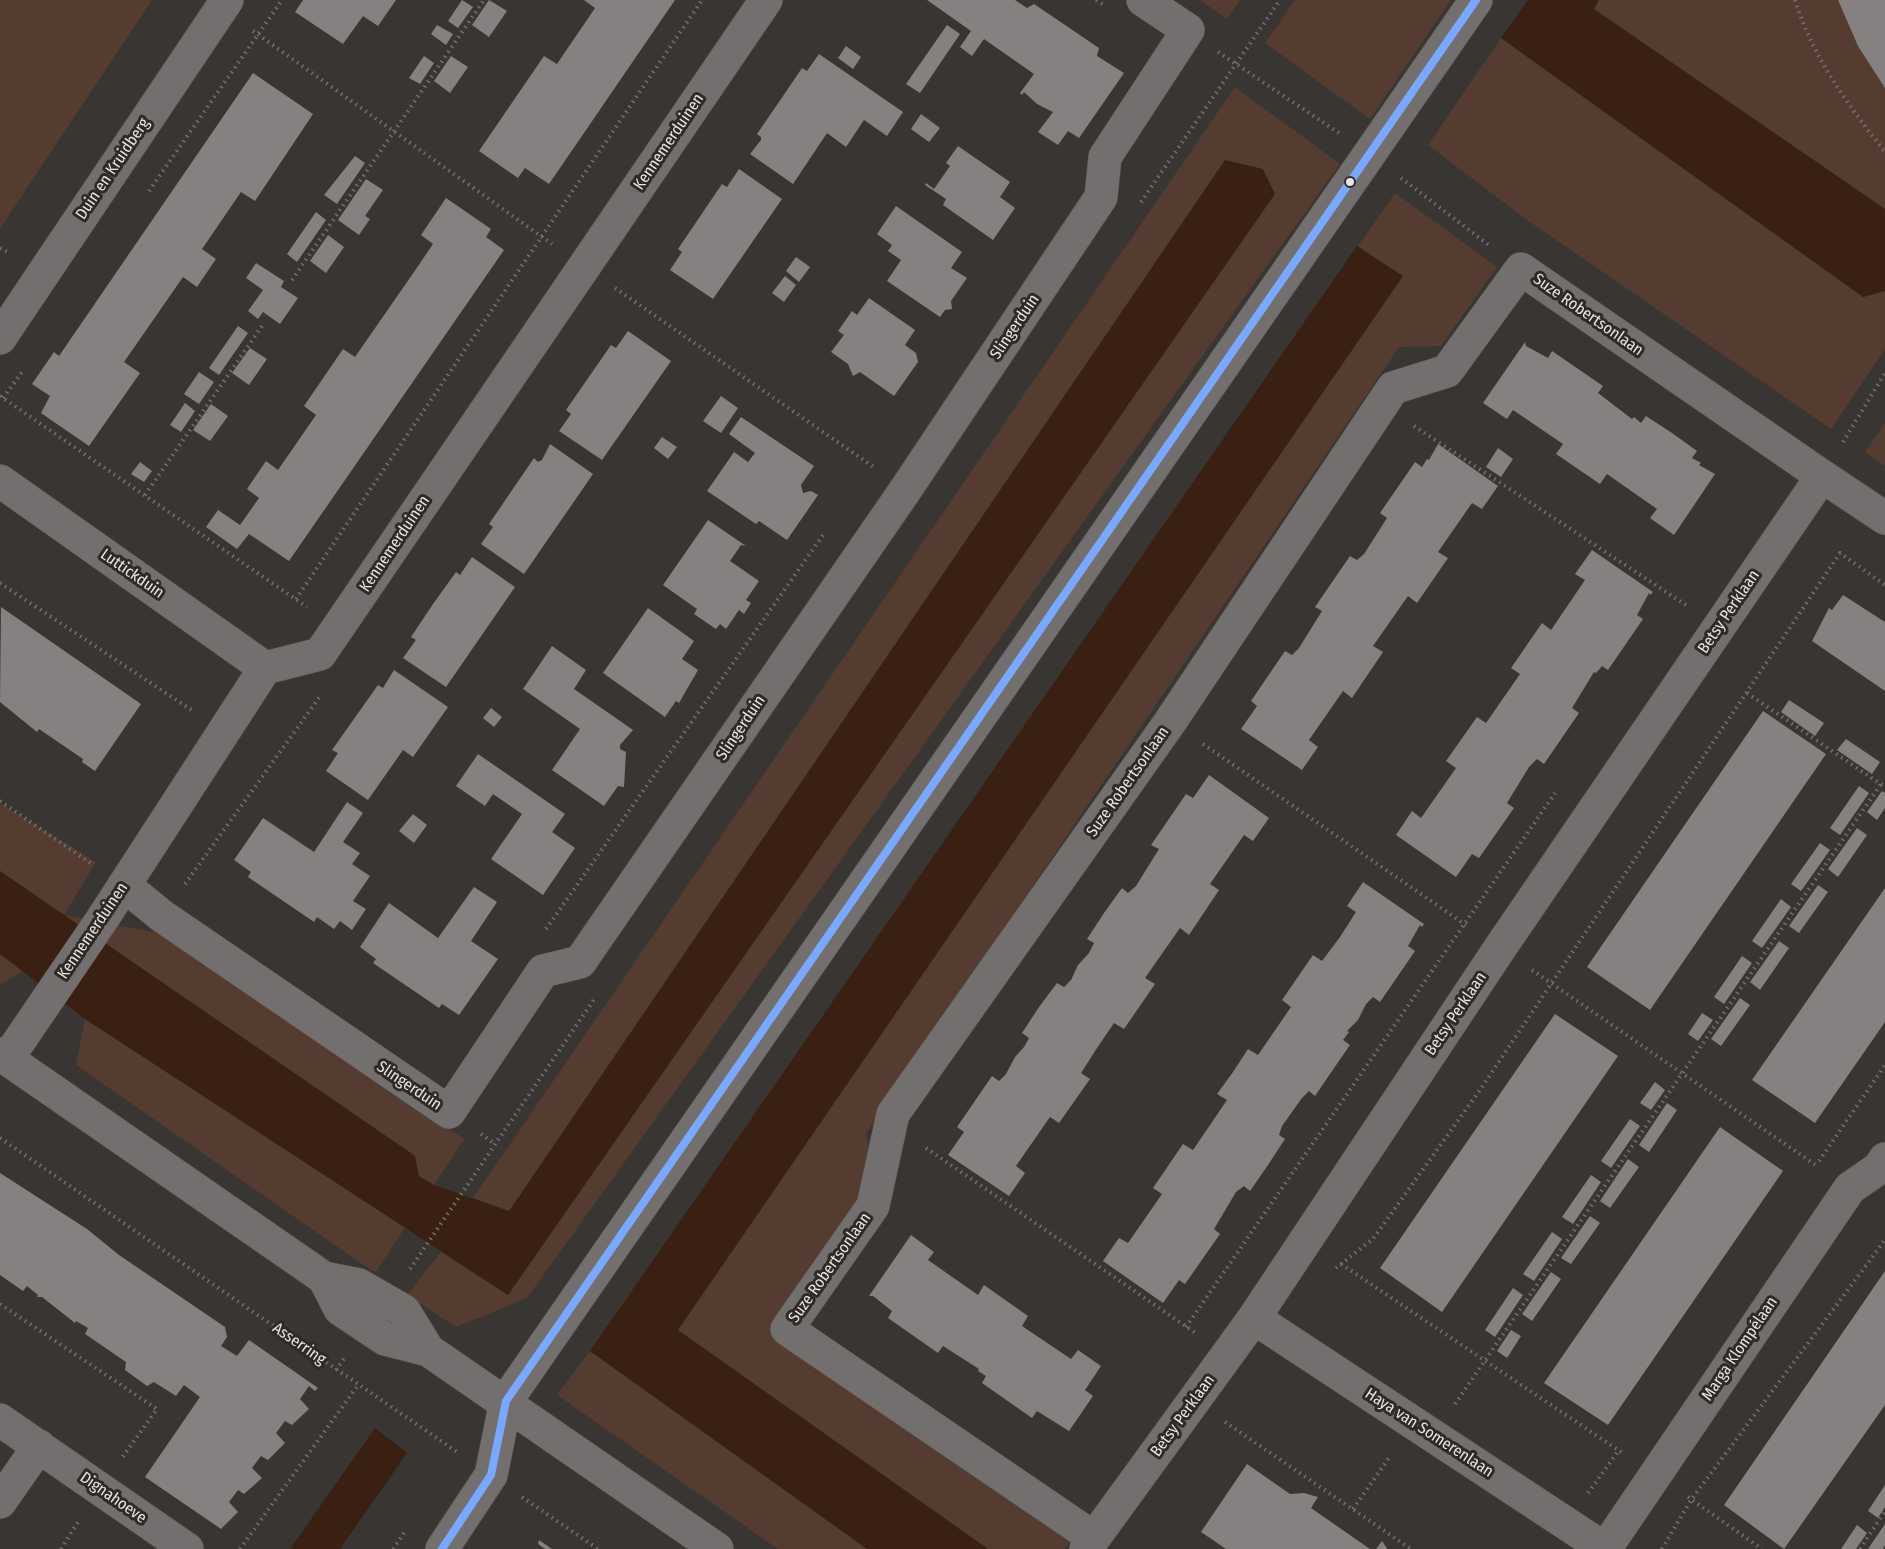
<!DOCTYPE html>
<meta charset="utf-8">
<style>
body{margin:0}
canvas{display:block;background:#383533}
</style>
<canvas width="1885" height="1549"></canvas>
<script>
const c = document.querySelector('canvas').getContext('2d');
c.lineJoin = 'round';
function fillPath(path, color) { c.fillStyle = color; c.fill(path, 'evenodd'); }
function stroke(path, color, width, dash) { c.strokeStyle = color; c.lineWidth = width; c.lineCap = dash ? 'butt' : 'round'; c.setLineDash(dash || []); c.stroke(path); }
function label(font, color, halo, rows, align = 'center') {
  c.font = font + ' "Fira Sans Condensed",sans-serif'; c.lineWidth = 6; c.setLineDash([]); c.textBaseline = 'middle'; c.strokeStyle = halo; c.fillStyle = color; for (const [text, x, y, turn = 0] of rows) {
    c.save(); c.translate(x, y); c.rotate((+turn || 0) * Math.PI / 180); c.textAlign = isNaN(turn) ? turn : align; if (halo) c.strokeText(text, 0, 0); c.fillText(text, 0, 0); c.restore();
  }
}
fillPath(new Path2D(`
 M 0,0 L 152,0 L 0,229 Z
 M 1200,0 L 1240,0 L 1227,19 Z
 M 1295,0 L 1451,0 L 1370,119 L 1265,43 Z
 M 1599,0 L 1885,0 L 1885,209 L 1593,9 Z
 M 1501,38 L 1863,297 L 1885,291 L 1885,349 L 1831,429 L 1530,222 L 1428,145 Z
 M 1235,87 L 1340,164 L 527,1298 L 456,1327 L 407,1295 L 441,1252 L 508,1295 L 509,1211 L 473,1198 Z
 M 1395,193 L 1497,267 L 1441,346 L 1399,347 L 895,1089 L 866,1134 L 873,1169 L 868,1198 L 778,1334 L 1074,1536 L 1065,1549 L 988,1549 L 677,1330 L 1402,277 L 1358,246 Z
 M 1885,423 L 1885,466 L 1865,452 Z
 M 0,803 L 96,862 L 64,915 L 164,934 L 464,1139 L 434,1185 L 419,1176 L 414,1155 L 0,871 Z
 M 0,954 L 25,970 L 0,985 Z
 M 85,1019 L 406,1226 L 375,1273 L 76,1065 Z
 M 590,1351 L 867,1549 L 778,1549 L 557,1395 Z`), '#543c30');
fillPath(new Path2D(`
 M 1528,0 L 1599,0 L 1594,9 L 1885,209 L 1885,291 L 1863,297 L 1501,38 Z
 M 1225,160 L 1263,169 L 1275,194 L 508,1295 L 85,1019 L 0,954 L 0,871 L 415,1156 L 419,1176 L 434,1185 L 509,1211 Z
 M 1357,246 L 1403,276 L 678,1330 L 988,1549 L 867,1549 L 590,1351 Z
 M 375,1428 L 407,1453 L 340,1549 L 290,1549 Z`), '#392013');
fillPath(new Path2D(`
 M 303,0 L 396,0 L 378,26 L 363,16 L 343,44 L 295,12 Z
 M 462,0 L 473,7 L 458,28 L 448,21 Z
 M 489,0 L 507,11 L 489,37 L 472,25 Z
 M 584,0 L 675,0 L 549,184 L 525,168 L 518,178 L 479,151 L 544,56 L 557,64 L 595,8 Z
 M 927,0 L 1015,0 L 1027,8 L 1034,4 L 1099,48 L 1097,56 L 1124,73 L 1079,138 L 1068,131 L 1058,145 L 1038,132 L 1053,112 L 1037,104 L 1024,92 L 1022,95 L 1020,93 L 1034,74 L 984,39 L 972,56 L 960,47 L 971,31 Z
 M 1838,0 L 1885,0 L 1885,88 L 1858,46 Z
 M 437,25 L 453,34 L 446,45 L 431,34 Z
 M 947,25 L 960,34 L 920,93 L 906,84 Z
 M 846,46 L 861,57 L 853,69 L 838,58 Z
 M 819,54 L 903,112 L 887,136 L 864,120 L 846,147 L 827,133 L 793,184 L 750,154 L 761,140 L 761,137 L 757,134 L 781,99 L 802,68 L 807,71 Z
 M 424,56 L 434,63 L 420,84 L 409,78 Z
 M 451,56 L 468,67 L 450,93 L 434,81 Z
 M 253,73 L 313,114 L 255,201 L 241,192 L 202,249 L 216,259 L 197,287 L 183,277 L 124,362 L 140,373 L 89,446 L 41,413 L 50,396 L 32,384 L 54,352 L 59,356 Z
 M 921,114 L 940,128 L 929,142 L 911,129 Z
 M 958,146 L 1010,182 L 1000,197 L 1015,208 L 993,240 L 943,205 L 946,199 L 925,185 L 926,183 L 934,189 L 950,166 L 946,163 Z
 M 355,156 L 365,163 L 337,204 L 324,195 Z
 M 739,169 L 782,199 L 713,299 L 670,270 L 682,252 L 678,249 L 701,215 L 722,184 L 727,187 Z
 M 366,179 L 383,190 L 365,216 L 370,219 L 359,235 L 338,220 Z
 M 446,198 L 491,229 L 486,237 L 504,250 L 289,561 L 249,534 L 237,549 L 206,527 L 218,510 L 240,525 L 259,498 L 247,489 L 266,461 L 278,470 L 316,415 L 304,406 L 343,349 L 355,357 L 414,272 L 433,244 L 421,235 Z
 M 896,206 L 962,252 L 951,268 L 967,278 L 951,301 L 952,309 L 945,310 L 940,317 L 887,281 L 901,260 L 888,251 L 892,245 L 877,234 Z
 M 316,212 L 326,220 L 297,262 L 287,254 Z
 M 328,235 L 344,247 L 326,273 L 310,261 Z
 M 796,257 L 810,267 L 799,282 L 786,271 Z
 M 256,263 L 284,281 L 281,287 L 298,298 L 280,324 L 263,312 L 258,319 L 248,311 L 263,290 L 246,278 Z
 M 785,276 L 796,285 L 784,302 L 772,293 Z
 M 869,298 L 915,330 L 905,345 L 916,353 L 918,362 L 894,396 L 860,372 L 853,376 L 848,364 L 831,352 L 844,335 L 838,331 L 852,311 L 857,315 Z
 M 238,326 L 248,333 L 219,375 L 209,368 Z
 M 628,331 L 671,361 L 602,460 L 559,431 L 571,414 L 566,410 L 611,345 L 616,348 Z
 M 1525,342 L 1526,346 L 1548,358 L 1552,351 L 1603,386 L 1598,393 L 1632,419 L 1634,417 L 1641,423 L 1646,416 L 1672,433 L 1697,451 L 1692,458 L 1701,463 L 1699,465 L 1715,474 L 1674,535 L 1650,518 L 1657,509 L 1607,474 L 1600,484 L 1556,454 L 1563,444 L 1513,410 L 1507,419 L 1483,403 Z
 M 250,348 L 267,359 L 249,385 L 232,373 Z
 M 199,372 L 214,382 L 199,404 L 184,394 Z
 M 721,396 L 738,408 L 721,433 L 703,421 Z
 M 185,403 L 195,411 L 181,432 L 170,425 Z
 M 211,404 L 228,416 L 210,441 L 193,430 Z
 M 741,417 L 814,466 L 801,485 L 803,493 L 811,491 L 818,495 L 787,540 L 759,521 L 756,524 L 707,491 L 734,452 L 748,462 L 755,453 L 729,434 Z
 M 662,437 L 677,447 L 668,459 L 654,448 Z
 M 550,444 L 593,474 L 524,574 L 481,544 L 493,527 L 489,524 L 534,458 L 538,462 L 542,460 Z
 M 1438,444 L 1498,486 L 1482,509 L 1472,503 L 1438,552 L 1448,558 L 1417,603 L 1408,596 L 1373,646 L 1383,652 L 1352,698 L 1343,691 L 1309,740 L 1318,747 L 1302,770 L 1241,729 L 1257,706 L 1251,701 L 1285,651 L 1292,655 L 1299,648 L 1322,611 L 1315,607 L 1350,556 L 1357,560 L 1364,554 L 1387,518 L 1380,513 L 1415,462 L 1422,467 L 1427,459 L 1429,460 Z
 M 1498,448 L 1513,459 L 1501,477 L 1486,467 Z
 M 140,462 L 152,471 L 144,482 L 131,474 Z
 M 708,520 L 746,546 L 741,545 L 730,561 L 759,581 L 746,600 L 751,603 L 744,614 L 739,610 L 726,629 L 720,624 L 716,629 L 694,614 L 697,609 L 663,585 Z
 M 1592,550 L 1653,592 L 1650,595 L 1649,593 L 1637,615 L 1643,619 L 1608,670 L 1602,666 L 1596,673 L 1594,672 L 1572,708 L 1579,713 L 1544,764 L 1537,759 L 1529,767 L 1507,803 L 1514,808 L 1479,858 L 1472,854 L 1456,877 L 1396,835 L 1412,811 L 1421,818 L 1456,768 L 1446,761 L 1477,717 L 1486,723 L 1520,674 L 1511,668 L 1542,623 L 1551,630 L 1585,580 L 1575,574 Z
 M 472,557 L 515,587 L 446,687 L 403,658 L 416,640 L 411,637 L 433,604 L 456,572 L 460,575 Z
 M 1843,595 L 1885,622 L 1885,691 L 1812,641 L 1829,608 L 1832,610 Z
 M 1,607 L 141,704 L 95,771 L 82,762 L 83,759 L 39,729 L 37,732 L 0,702 Z
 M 648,608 L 694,641 L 682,659 L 698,670 L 679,703 L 676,701 L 665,717 L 603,673 Z
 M 552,646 L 586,670 L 574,689 L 633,730 L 620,745 L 620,749 L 626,752 L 624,787 L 618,786 L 604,806 L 552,770 L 580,729 L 523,689 Z
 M 394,670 L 448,707 L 413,757 L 403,750 L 368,800 L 326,771 L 338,753 L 332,750 L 378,685 L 383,688 Z
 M 1789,700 L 1824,723 L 1815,736 L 1781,712 Z
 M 491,708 L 502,717 L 494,727 L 483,718 Z
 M 1763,711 L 1826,754 L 1650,1010 L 1587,967 Z
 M 1846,739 L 1880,762 L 1872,774 L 1837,750 Z
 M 478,754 L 565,814 L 552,832 L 575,848 L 543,895 L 491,859 L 522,814 L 493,794 L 485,806 L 456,786 Z
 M 1209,775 L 1269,818 L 1253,841 L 1244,835 L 1210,884 L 1219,890 L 1189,935 L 1180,928 L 1145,978 L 1155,984 L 1124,1029 L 1114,1023 L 1097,1048 L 1081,1073 L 1090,1079 L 1059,1123 L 1050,1117 L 1016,1166 L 1025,1173 L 1009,1196 L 948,1155 L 964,1132 L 957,1127 L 992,1076 L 999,1081 L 1006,1074 L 1015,1057 L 1024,1047 L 1029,1038 L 1022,1033 L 1039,1007 L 1057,983 L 1064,987 L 1071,980 L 1078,965 L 1089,953 L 1094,943 L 1087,939 L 1104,913 L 1122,888 L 1128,893 L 1136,886 L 1159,849 L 1151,845 L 1186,794 L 1193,798 Z
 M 1859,786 L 1869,793 L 1840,835 L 1830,828 Z
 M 1882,791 L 1885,793 L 1885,808 L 1877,820 L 1867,812 Z
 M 347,802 L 363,813 L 343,842 L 360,853 L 352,864 L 370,876 L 353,901 L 366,909 L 352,930 L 340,921 L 334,929 L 317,917 L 314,922 L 248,877 L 251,872 L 234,860 L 263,818 L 314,852 Z
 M 413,814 L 427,825 L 414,843 L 399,831 Z
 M 1857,828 L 1867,835 L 1838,877 L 1828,869 Z
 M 1820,843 L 1830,850 L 1801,891 L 1791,884 Z
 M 1363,882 L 1424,924 L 1422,927 L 1420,925 L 1408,946 L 1415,951 L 1380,1002 L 1373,997 L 1366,1004 L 1358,1020 L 1347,1031 L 1349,1032 L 1343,1040 L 1350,1045 L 1332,1071 L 1315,1096 L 1309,1091 L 1302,1098 L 1282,1126 L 1279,1135 L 1285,1139 L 1268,1165 L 1250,1191 L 1244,1186 L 1236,1192 L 1214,1229 L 1220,1234 L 1185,1284 L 1179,1280 L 1163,1303 L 1103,1261 L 1119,1238 L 1128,1243 L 1162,1194 L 1153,1188 L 1183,1144 L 1193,1150 L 1227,1100 L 1217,1094 L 1233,1072 L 1248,1049 L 1258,1055 L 1291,1007 L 1282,1000 L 1313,955 L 1322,961 L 1340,937 L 1356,912 L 1347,906 Z
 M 1818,885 L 1828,892 L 1799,933 L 1789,926 Z
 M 474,887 L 497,902 L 471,941 L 498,959 L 459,1015 L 442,1004 L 439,1008 L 373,963 L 376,959 L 360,947 L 389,903 L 438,938 Z
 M 1885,888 L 1885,1022 L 1815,1123 L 1752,1080 Z
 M 1781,899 L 1791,907 L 1762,948 L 1752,941 Z
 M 1779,941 L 1789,948 L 1760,990 L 1750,982 Z
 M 1742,956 L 1752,963 L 1724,1004 L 1714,997 Z
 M 1740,998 L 1750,1005 L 1721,1046 L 1711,1039 Z
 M 1702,1013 L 1713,1020 L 1698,1041 L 1688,1034 Z
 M 1555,1014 L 1618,1056 L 1442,1312 L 1380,1268 Z
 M 1655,1082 L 1665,1090 L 1651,1110 L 1640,1103 Z
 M 1667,1103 L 1677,1110 L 1649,1152 L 1639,1145 Z
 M 1630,1119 L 1640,1126 L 1611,1168 L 1601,1161 Z
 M 1720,1127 L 1783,1171 L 1608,1425 L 1544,1383 Z
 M 1628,1159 L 1639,1167 L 1610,1208 L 1600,1201 Z
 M 0,1173 L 87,1229 L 119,1255 L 225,1327 L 227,1337 L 221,1346 L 237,1356 L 249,1340 L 318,1388 L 315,1391 L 309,1386 L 300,1399 L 309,1409 L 292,1425 L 285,1421 L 276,1433 L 285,1443 L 268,1460 L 261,1456 L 252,1468 L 262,1478 L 244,1494 L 238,1490 L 229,1502 L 238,1512 L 221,1529 L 145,1477 L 200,1397 L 184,1385 L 176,1396 L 154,1382 L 147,1386 L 125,1370 L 126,1362 L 85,1334 L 88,1328 L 76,1321 L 75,1323 L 42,1297 L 37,1297 L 38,1295 L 27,1286 L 23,1291 L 0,1275 Z
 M 1591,1175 L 1601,1182 L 1573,1224 L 1562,1217 Z
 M 1590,1216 L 1600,1223 L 1571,1264 L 1561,1258 Z
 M 1552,1232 L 1562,1239 L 1534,1281 L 1523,1274 Z
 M 911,1235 L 934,1252 L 928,1260 L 978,1295 L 984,1285 L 1028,1316 L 1022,1326 L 1071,1359 L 1078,1350 L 1101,1366 L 1085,1390 L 1093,1396 L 1069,1431 L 1037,1411 L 1032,1418 L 982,1383 L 986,1376 L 978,1371 L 979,1369 L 943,1346 L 938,1353 L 888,1318 L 892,1311 L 873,1296 L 869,1296 Z
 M 1885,1271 L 1885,1405 L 1784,1549 L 1724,1505 Z
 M 1551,1272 L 1561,1279 L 1532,1321 L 1522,1314 Z
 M 1513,1288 L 1523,1295 L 1495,1337 L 1485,1330 Z
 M 1511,1330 L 1521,1336 L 1507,1358 L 1497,1351 Z
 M 1247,1464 L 1290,1494 L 1304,1493 L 1318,1497 L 1311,1508 L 1370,1549 L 1226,1549 L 1201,1532 Z
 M 1885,1485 L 1885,1507 L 1878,1518 L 1868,1511 Z
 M 1885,1524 L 1885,1545 L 1883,1549 L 1868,1549 Z
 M 1857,1525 L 1867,1533 L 1856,1549 L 1841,1549 Z
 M 539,1540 L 552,1549 L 545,1549 L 538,1544 Z
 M 1382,1541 L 1386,1547 L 1387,1549 L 1376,1549 Z`), '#848180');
const minor = new Path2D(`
 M 0,338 L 227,0
 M 0,481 L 265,668
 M 124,885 L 162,916 L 449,1112 L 543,971 L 580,962 L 906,489 L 1101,197 L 1105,157 L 1188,30 L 1143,0
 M 7,1059 L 101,921 L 265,668 L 320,654 L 766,0
 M 1254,1318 L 1605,1549
 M 0,1420 L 187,1549
 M 0,1502 L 39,1446
 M 1094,1538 L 787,1329 L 873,1206 L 893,1114 L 1170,722 L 1393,388 L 1447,371 L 1521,269 L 1822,476
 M 442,1549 L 491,1475 L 506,1401
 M 1086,1549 L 1254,1318 L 1500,948 L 1822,476 L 1885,518
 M 1605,1549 L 1850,1188 L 1879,1168 L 1885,1159`);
const tertiary = new Path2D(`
 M 0,1054 L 324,1278 L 359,1285 L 404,1311 L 428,1350
 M 324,1278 L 340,1309 L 385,1339 L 428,1350 L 717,1549
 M 506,1401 L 1476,0`);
stroke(minor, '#54514f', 34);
stroke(tertiary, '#54514f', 34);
stroke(new Path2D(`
 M 1096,0 L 1104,5
 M 1795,0 C 1813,58 1848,105 1885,152
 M 253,31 L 552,244
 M 1218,52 L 1339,133
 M 1401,178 L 1490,246
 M 149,191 L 282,0
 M 1141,202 L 1280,0
 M 0,248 L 10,253
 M 292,280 L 484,0
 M 615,288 L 875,468
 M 0,396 L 307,607
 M 3,398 L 22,372
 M 1414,426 L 1689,607
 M 1843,442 L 1885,373
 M 145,495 L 262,326
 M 0,583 L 193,711
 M 296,599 L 702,0
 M 1747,693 L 1885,787
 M 1203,744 L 1466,925
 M 0,801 L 93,865
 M 185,884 L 321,695
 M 546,929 L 823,535
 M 1532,970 L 1817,1166
 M 481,1134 L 495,1144
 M 0,1138 L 457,1452
 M 926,1148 L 1197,1334
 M 1819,1161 L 1885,1065
 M 1341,1264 L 1624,1454
 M 1336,1268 L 1373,1239 L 1480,1090 L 1840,553 L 1885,585
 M 410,1269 L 595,998
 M 0,1304 L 157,1409 L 121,1459
 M 1186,1327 L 1555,793
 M 336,1370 L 345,1357
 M 1455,1404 L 1881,784
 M 1225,1422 L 1411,1549
 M 1588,1493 L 1619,1450
 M 522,1497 L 598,1549
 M 1688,1497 L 1762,1549
 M 1353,1509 L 1391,1455
 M 61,1549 L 78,1522
 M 240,1549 L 358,1385
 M 393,1549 L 406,1530
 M 1662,1549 L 1691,1500 L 1885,1240
 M 1860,1549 L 1885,1511`), '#74706f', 4, [1.5, 4.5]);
stroke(minor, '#726f6e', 33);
stroke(tertiary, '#726f6e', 33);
stroke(new Path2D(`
 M 442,1549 L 491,1475 L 506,1401 L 1476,0`), '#7aa8ff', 8);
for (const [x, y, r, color] of [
 [1350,182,5,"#e8e4e2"]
]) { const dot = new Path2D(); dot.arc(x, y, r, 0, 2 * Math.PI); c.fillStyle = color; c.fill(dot); stroke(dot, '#302a27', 2); }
label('16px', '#e8e4e2', '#302a27', [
 ["Kennemerduinen",669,142,-56],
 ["Duin en Kruidberg",113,169,-56],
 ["Suze Robertsonlaan",1588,315,35],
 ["Slingerduin",1015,327,-56],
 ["Kennemerduinen",395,544,-56],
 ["Luttickduin",132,574,35],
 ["Betsy Perklaan",1729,612,-56],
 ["Slingerduin",741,728,-56],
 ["Suze Robertsonlaan",1128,782,-55],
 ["Kennemerduinen",93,931,-56],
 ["Betsy Perklaan",1456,1014,-56],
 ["Slingerduin",409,1086,34],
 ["Suze Robertsonlaan",830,1268,-55],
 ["Asserring",299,1344,35],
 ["Marga Klompélaan",1740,1349,-56],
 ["Betsy Perklaan",1183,1416,-54],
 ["Haya van Somerenlaan",1429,1433,33],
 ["Dignahoeve",113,1498,35]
]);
</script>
